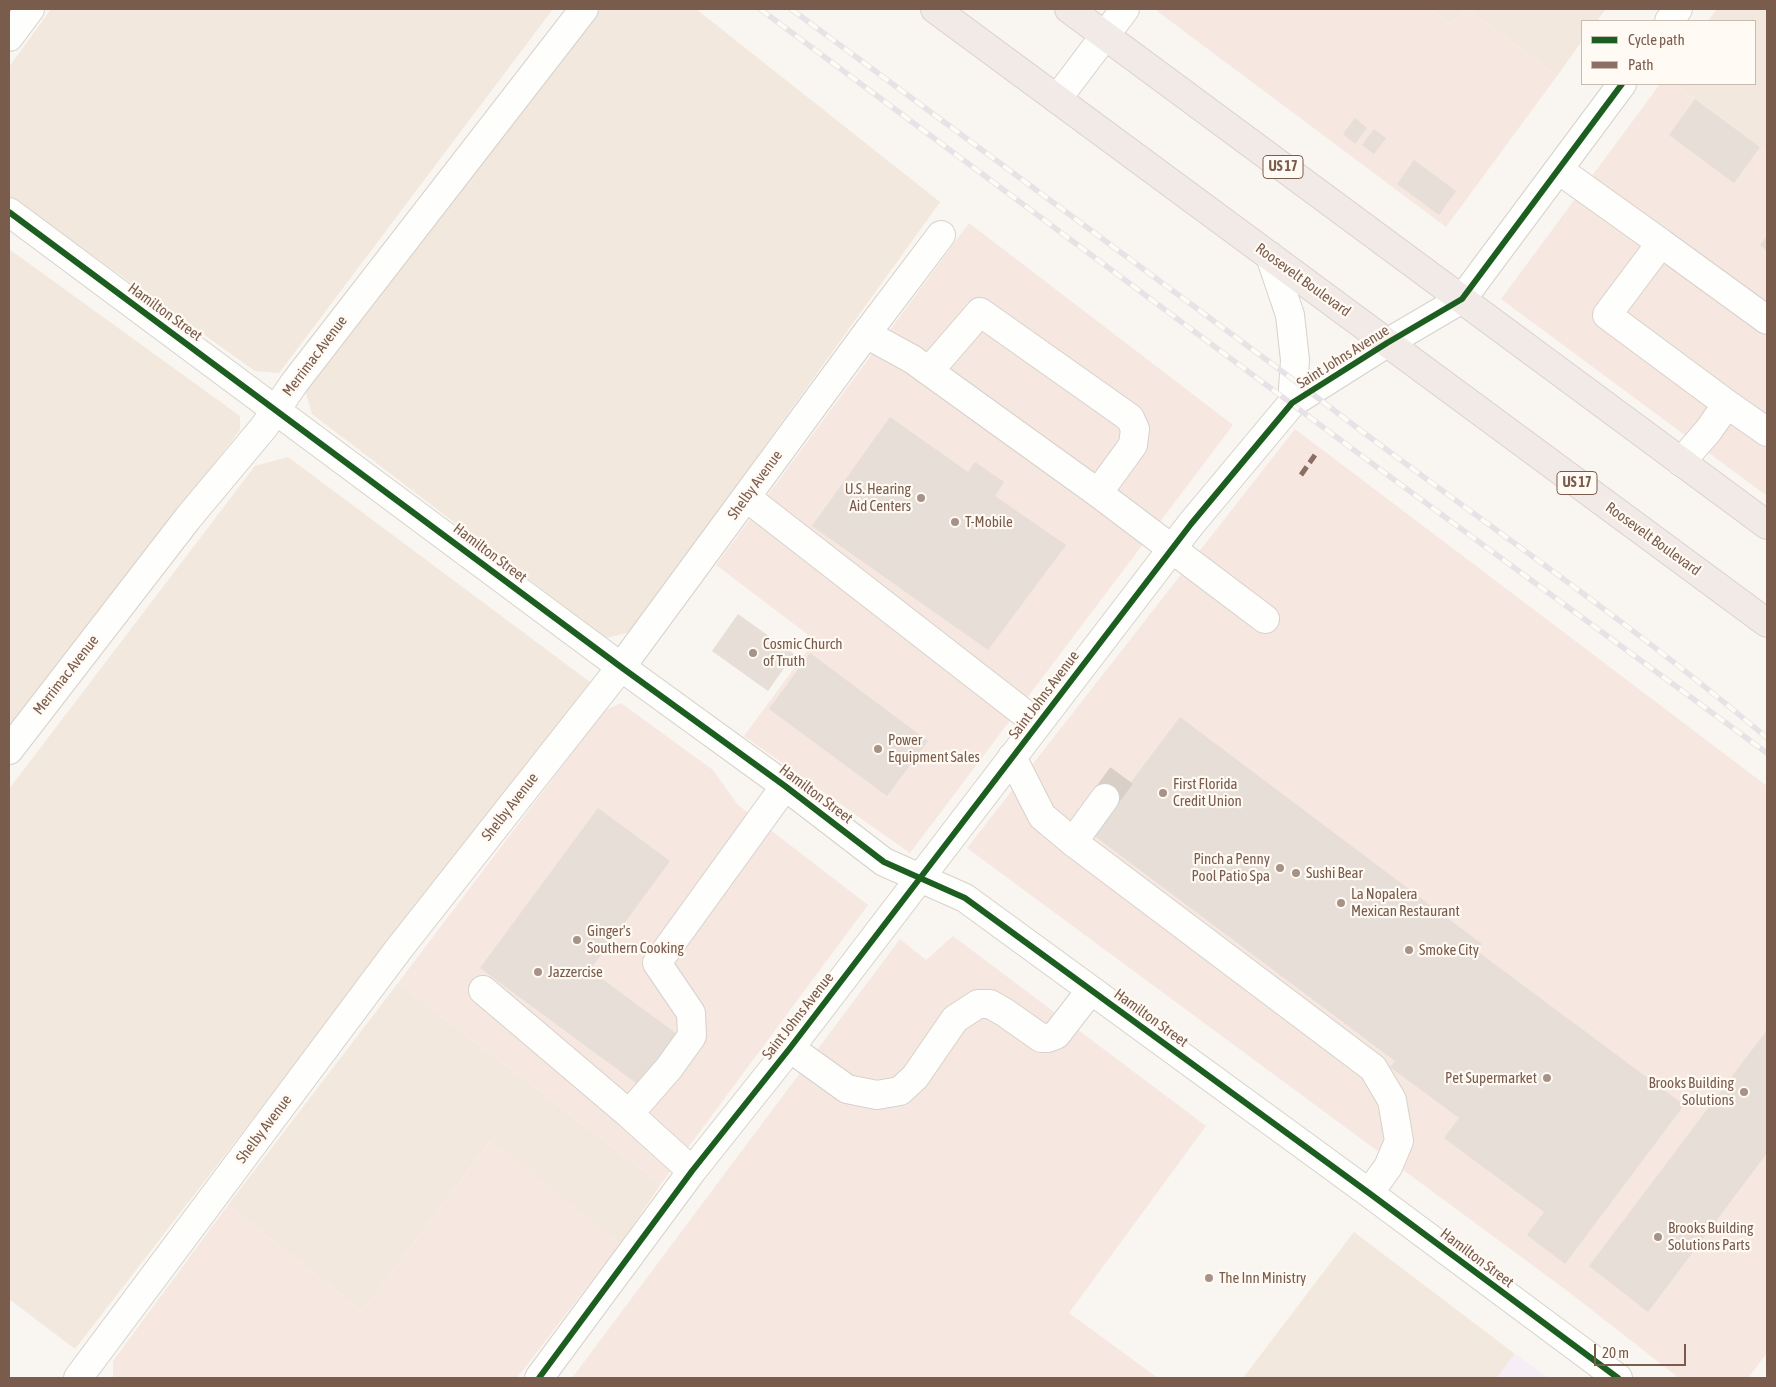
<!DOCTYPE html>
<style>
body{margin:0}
#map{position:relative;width:1776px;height:1387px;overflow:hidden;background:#f9f5f0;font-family:"Asap Condensed",sans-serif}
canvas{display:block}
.frame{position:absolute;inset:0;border:10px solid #7a5c4d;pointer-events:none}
.legend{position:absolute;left:1581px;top:20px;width:175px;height:65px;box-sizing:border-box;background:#fffaf3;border:1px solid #cabbb1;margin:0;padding:6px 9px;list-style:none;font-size:15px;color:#7a5c4d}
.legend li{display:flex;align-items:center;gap:10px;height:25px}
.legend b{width:25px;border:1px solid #cabbb1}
.scale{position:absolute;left:1594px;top:1344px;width:92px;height:22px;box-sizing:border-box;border:2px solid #7a5c4d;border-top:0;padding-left:6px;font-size:15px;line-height:18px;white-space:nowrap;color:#7a5c4d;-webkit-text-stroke:4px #fffaf3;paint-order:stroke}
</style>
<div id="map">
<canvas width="1776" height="1387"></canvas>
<div class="frame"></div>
<ul class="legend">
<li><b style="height:6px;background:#1b5e20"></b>Cycle path</li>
<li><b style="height:6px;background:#8d6e63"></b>Path</li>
</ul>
<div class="scale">20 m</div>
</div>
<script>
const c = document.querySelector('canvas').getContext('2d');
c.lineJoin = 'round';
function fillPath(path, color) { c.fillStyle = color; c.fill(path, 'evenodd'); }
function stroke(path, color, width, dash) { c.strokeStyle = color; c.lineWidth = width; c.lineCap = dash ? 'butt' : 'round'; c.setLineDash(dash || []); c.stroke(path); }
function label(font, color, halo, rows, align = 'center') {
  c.font = font + ' "Asap Condensed",sans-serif'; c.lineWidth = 4.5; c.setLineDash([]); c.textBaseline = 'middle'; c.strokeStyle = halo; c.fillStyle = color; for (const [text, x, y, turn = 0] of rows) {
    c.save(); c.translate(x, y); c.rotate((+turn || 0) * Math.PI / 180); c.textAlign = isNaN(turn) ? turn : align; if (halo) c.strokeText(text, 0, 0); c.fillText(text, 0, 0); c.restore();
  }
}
fillPath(new Path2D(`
 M 51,9 L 553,9 L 279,373 L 255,371 L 9,196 L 9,67 Z
 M 600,9 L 696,9 L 940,202 L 631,632 L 606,638 L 312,414 L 305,390 Z
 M 1430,9 L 1465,9 L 1451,24 Z
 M 1468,9 L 1606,9 L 1597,21 L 1582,21 L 1582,41 L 1557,76 Z
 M 1717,9 L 1767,9 L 1767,152 L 1675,84 L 1755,84 L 1755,21 L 1708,21 Z
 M 9,249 L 240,416 L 240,430 L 9,730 Z
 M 288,457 L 590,682 L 75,1349 L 9,1299 L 9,789 L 255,466 Z
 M 398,983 L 661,1184 L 620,1244 L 490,1141 L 362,1311 L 228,1205 Z
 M 1354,1232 L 1515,1354 L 1497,1378 L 1243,1378 Z`), '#f2e8de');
fillPath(new Path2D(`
 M 1159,9 L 1430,9 L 1451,24 L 1465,9 L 1468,9 L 1557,76 L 1446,227 L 1157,11 Z
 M 1660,84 L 1675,84 L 1767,152 L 1767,496 L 1501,299 Z
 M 969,223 L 1233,425 L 910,853 L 744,736 L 815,640 L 716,565 Z
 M 1295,429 L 1767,786 L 1767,1353 L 1748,1378 L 1679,1378 L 1570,1293 L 967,848 Z
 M 621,703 L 713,770 L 738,805 L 868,905 L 661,1184 L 398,983 L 604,711 Z
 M 953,936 L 1206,1126 L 1069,1313 L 1158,1378 L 572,1378 L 900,939 L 926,960 Z
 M 491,1140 L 620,1244 L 517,1378 L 113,1378 L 113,1361 L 228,1205 L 362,1311 Z`), '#f6e8e1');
fillPath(new Path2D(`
 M 1515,1354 L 1549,1378 L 1497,1378 Z`), '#f6eef6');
fillPath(new Path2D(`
 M 1695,99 L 1760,147 L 1734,183 L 1669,135 Z
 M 1355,118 L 1367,128 L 1355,144 L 1343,134 Z
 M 1374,129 L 1386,138 L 1374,154 L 1362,145 Z
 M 1414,160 L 1456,191 L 1439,215 L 1397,184 Z
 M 1767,236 L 1767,251 L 1760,245 Z
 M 890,417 L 968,472 L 975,462 L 1004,482 L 995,496 L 1066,545 L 988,650 L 812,526 Z
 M 738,614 L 794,654 L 768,691 L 712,651 Z
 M 810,653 L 928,741 L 887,796 L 769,709 Z
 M 1180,717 L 1482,944 L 1477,951 L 1684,1105 L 1565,1264 L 1527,1235 L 1544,1212 L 1444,1138 L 1459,1118 L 1390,1067 L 1395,1061 L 1092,834 Z
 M 598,808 L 670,861 L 590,970 L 677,1034 L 640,1086 L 480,968 Z
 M 1767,1030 L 1767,1153 L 1648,1312 L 1589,1266 Z`), '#e6ded7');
stroke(new Path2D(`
 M 1105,798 L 1122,775`), '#d9cfc7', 28, [28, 14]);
const minor = new Path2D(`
 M 1669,21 L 1678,9
 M 9,37 L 30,9
 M 1057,99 L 1125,9
 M 1559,170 L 1661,243 L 1607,315 L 1727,404 L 1708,431 L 1681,462
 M 9,212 L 621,667 L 785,786 L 884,862 L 965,898 L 1369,1193 L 1618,1378
 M 1661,243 L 1767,320
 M 1270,256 L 1290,315 L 1295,360 L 1292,403
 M 866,334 L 912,359 L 1098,493 L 1265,619
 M 929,371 L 980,312 L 1130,418 L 1135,429 L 1133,445 L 1098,493
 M 1727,404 L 1767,432
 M 746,497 L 1038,724
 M 9,750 L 188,518 L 264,427 L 295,382 L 584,9
 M 1012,757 L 1042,816 L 1073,842 L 1373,1068 L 1392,1100 L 1399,1141 L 1388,1167 L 1369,1193
 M 1073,842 L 1105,798
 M 483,990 L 629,1114 L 692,1171
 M 790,1048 L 847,1089 L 877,1095 L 900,1091 L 915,1077 L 955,1019 L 978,1004 L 990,1004 L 1004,1012 L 1041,1038 L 1048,1038 L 1056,1035 L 1091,990
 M 629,1114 L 669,1068 L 692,1036 L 691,1013 L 657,963 L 785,786
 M 78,1378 L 398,950 L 621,667 L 866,334 L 941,235
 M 539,1378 L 692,1171 L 790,1048 L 1191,524 L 1292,403 L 1387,343 L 1462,299 L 1622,84`);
const highway = new Path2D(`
 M 935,9 L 1767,623
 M 1069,9 L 1767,525`);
stroke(minor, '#d7d1cb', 30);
stroke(highway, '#dad1cc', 30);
stroke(minor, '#fefefd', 28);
stroke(highway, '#f2eae7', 28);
const rail = new Path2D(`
 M 760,9 L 1370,462 L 1767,753
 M 791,9 L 1310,392 C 1462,509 1621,614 1767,738`);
stroke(rail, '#e6e3e7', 5.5);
stroke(rail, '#fffaf3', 4, [11]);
stroke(new Path2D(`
 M 1301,475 L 1315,455`), '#8d6e63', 5, [10, 5]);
stroke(new Path2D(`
 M 9,212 L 621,667 L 785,786 L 884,862 L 965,898 L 1369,1193 L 1618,1378
 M 539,1378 L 692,1171 L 790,1048 L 1191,524 L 1292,403 L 1387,343 L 1462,299 L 1622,84`), '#1b5e20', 6);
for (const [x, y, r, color] of [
 [921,498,5,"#a69286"],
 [955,522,5,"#a69286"],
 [753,653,5,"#a69286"],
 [878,749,5,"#a69286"],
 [1163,793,5,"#a69286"],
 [1280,868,5,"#a69286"],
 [1296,873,5,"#a69286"],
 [1341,903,5,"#a69286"],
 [577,940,5,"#a69286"],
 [1409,950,5,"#a69286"],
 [538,972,5,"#a69286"],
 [1547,1078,5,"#a69286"],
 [1744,1092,5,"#a69286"],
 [1658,1237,5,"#a69286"],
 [1209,1278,5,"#a69286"]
]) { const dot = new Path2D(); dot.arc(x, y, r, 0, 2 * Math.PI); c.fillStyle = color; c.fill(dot); stroke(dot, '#fffaf3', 2); }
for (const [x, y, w] of [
 [1283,167,40],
 [1577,483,40]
]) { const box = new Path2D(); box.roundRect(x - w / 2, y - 11.5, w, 23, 4); c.fillStyle = '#fffaf3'; c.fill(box); stroke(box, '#7a5c4d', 1); }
label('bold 14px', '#7a5c4d', null, [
 ["US 17",1283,167],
 ["US 17",1577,483]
]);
label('15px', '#7a5c4d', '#fffaf3', [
 ["Roosevelt Boulevard",1303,280,36],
 ["Hamilton Street",165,312,36],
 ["Merrimac Avenue",315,356,-53],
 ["Saint Johns Avenue",1343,357,-32],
 ["Shelby Avenue",755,485,-54],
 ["Roosevelt Boulevard",1653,539,36],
 ["Hamilton Street",490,553,37],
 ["Merrimac Avenue",66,675,-52],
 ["Saint Johns Avenue",1044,695,-53],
 ["Hamilton Street",816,794,37],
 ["Shelby Avenue",510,807,-52],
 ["Saint Johns Avenue",798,1016,-52],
 ["Hamilton Street",1151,1018,36],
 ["Shelby Avenue",264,1129,-53],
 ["Hamilton Street",1477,1258,37]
]);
label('15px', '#7a5c4d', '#fffaf3', [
 ["U.S. Hearing",911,489,"right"],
 ["Aid Centers",911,506,"right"],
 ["T-Mobile",965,522],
 ["Cosmic Church",763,644],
 ["of Truth",763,661],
 ["Power",888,740],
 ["Equipment Sales",888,757],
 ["First Florida",1173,784],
 ["Credit Union",1173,801],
 ["Pinch a Penny",1270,859,"right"],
 ["Pool Patio Spa",1270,876,"right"],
 ["Sushi Bear",1306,873],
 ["La Nopalera",1351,894],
 ["Mexican Restaurant",1351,911],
 ["Ginger's",587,931],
 ["Southern Cooking",587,948],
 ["Smoke City",1419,950],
 ["Jazzercise",548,972],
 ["Pet Supermarket",1537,1078,"right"],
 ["Brooks Building",1734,1083,"right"],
 ["Solutions",1734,1100,"right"],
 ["Brooks Building",1668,1228],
 ["Solutions Parts",1668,1245],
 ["The Inn Ministry",1219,1278]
], 'left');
</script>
